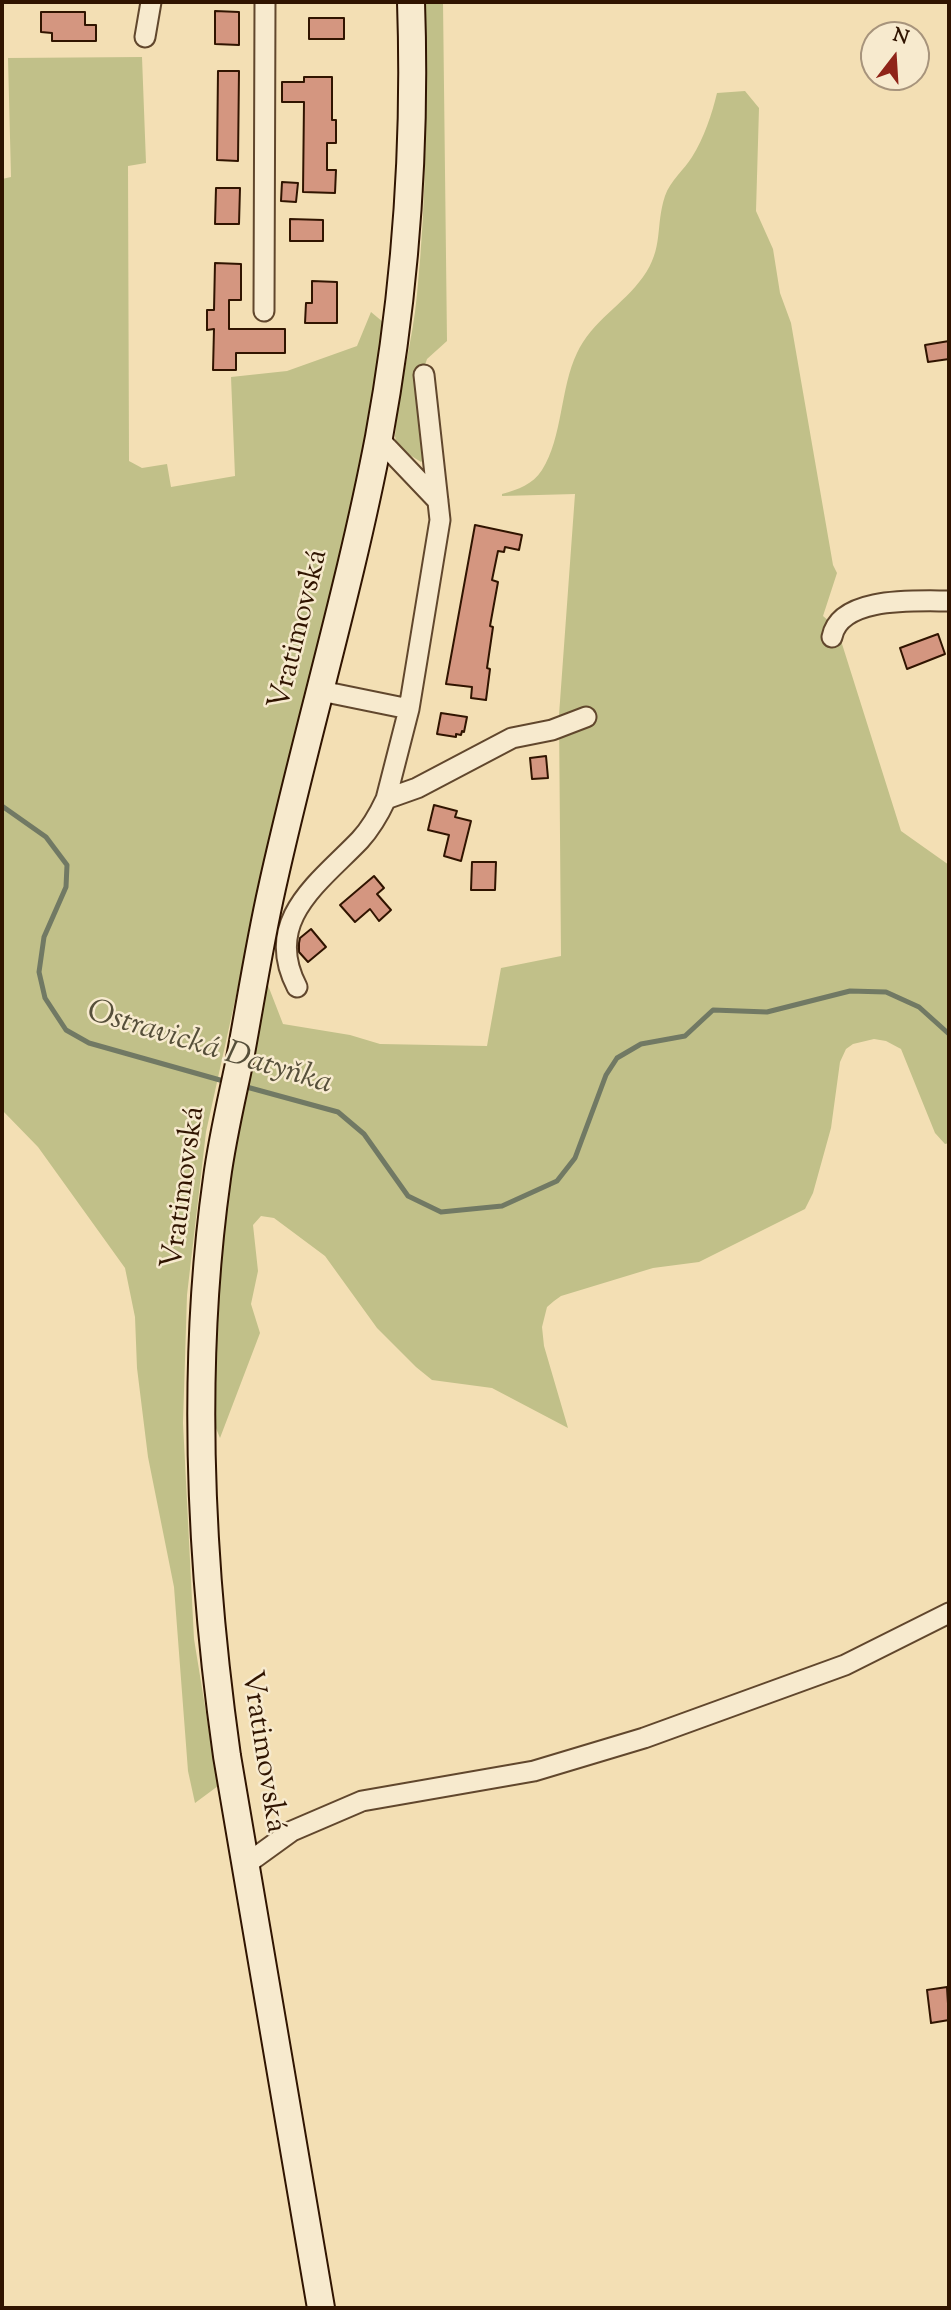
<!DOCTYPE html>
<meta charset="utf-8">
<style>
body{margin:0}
#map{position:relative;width:951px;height:2310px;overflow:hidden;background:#f3dfb4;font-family:"Sorts Mill Goudy",serif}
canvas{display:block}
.frame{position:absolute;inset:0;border:4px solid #301400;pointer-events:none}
.north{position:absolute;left:860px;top:21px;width:70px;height:70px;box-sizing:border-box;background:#f7eace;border:2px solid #a7947c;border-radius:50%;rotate:17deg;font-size:19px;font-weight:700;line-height:28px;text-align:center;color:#301400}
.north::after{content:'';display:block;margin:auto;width:24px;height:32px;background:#8f2418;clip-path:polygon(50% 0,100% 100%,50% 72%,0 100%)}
</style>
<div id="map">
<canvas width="951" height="2310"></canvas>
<div class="frame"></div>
<div class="north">N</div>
</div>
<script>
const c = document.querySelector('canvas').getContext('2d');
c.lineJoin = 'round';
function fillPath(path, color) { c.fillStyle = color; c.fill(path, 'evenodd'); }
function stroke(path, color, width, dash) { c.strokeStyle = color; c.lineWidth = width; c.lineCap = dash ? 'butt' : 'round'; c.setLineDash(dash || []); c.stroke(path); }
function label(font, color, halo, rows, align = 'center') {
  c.font = font + ' "Sorts Mill Goudy",serif'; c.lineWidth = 5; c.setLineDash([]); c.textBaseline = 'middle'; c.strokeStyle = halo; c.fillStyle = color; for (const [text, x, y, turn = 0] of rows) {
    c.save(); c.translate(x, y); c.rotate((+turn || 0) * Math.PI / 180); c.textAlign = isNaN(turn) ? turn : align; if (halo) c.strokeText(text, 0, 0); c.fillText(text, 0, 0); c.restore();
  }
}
fillPath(new Path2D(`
 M 423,2 L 443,2 L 447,341 L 427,359 L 423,371 L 426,458 L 421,462 L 397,447 L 395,436 C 398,389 413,342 417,294 C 427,197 427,100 423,2 Z
 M 142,57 L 146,163 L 128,166 L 129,461 L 142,468 L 167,464 L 171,487 L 235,476 L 231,377 L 287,371 L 357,346 L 371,312 L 383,322 L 366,435 L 342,552 L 262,878 L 206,1132 L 187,1295 L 183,1423 L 194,1639 L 218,1786 L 195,1803 L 188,1771 L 174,1587 L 148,1457 L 137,1368 L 135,1317 L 125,1268 L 38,1147 L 2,1110 L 2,179 L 11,177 L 8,58 Z
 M 745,91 L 759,108 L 756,211 L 773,249 L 780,293 L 791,323 L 833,565 L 837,573 L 823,616 L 837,628 L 901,831 L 949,865 L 949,1143 L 945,1144 L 935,1133 L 901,1049 L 886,1041 L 874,1039 L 853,1044 L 846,1049 L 840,1062 L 831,1128 L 813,1193 L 805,1209 L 699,1262 L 653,1268 L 561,1296 L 554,1301 L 547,1307 L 542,1327 L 544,1346 L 568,1428 L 492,1388 L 432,1380 L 416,1367 L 377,1328 L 325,1256 L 274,1218 L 261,1216 L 253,1225 L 258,1271 L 251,1304 L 260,1333 L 220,1438 L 211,1416 L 217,1297 L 230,1177 L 264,975 L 283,1024 L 350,1035 L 380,1044 L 487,1046 L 501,968 L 561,956 L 559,715 L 575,494 L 502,496 L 502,494 C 519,489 532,485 542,470 C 563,437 560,388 577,353 C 592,321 623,305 643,277 C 664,248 655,226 665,196 C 670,181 684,170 692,157 C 704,138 712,114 717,93 Z`), '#c1c089');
stroke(new Path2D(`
 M 2,806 L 46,837 L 67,865 L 66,887 L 44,937 L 39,972 L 45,998 L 66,1030 L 89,1043 L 227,1082
 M 243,1086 L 338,1112 L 364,1134 L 408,1196 L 441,1212 L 502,1206 L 557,1181 L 575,1158 L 606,1075 L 617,1058 L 641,1044 L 685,1036 L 713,1010 L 767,1012 L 850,991 L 886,992 L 919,1007 L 949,1034`), '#717964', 5);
const building = new Path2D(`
 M 215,11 L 239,12 L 239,45 L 215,44 Z
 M 41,12 L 85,12 L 85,25 L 96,25 L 96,41 L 52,41 L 52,33 L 41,32 Z
 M 309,18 L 344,18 L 344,39 L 309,39 Z
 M 218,71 L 239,71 L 238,161 L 217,160 Z
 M 304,77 L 332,77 L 332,120 L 336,120 L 336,143 L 327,143 L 327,170 L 336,170 L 335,193 L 303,192 L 304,102 L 282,102 L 282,82 L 304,82 Z
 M 282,182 L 298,183 L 296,202 L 281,201 Z
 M 216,188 L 240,188 L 239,224 L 215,224 Z
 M 290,219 L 323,220 L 323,241 L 290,241 Z
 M 215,263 L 241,264 L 241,300 L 229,300 L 229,329 L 285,329 L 285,353 L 236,353 L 236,370 L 213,370 L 214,329 L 207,330 L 207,310 L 214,310 Z
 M 312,281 L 337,282 L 337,323 L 305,323 L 306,303 L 312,303 Z
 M 949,341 L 949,359 L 928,362 L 925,345 Z
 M 475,525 L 522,535 L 519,550 L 505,547 L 504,552 L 498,551 L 492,580 L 498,582 L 490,626 L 493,627 L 487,668 L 490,669 L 486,700 L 471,698 L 472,687 L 446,684 Z
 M 938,634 L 945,654 L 907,669 L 900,648 Z
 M 441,713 L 467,717 L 464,732 L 462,731 L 461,735 L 456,734 L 456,737 L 437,734 Z
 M 546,756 L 548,778 L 532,779 L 530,758 Z
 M 434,805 L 457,811 L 455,817 L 471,821 L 461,861 L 444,856 L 449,835 L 428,830 Z
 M 472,862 L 496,862 L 495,890 L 471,890 Z
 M 374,876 L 384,888 L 377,894 L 391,910 L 379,921 L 370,909 L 355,922 L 340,905 Z
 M 311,929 L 326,947 L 308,962 L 299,952 L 299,943 L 300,938 Z
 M 947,1987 L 949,2020 L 931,2023 L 927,1990 Z`);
fillPath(building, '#d49680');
stroke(building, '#301400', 2);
const minor = new Path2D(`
 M 145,37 L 151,2
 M 264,311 L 265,2
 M 378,438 L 438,501
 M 832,637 C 840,596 916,601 949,601
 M 321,691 L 409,709
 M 386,799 L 409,709 L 440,520 L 424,375
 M 297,987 C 262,920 320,882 360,840 C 371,828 379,814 386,799 L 417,788 L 512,738 L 552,730 L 586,717
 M 245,1865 L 292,1831 L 362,1801 L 534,1771 L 644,1738 L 845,1665 L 949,1613`);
const secondary = new Path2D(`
 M 321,2308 L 227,1756 C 200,1565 190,1369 217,1178 C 222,1140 231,1102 239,1064 C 250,1005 259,946 272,888 C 305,738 350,589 379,437 C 405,295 416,146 411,2`);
stroke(minor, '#61472d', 23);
stroke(secondary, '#301400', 30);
stroke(minor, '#f7eace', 19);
stroke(secondary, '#f7eace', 26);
label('30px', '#301400', '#f7eace', [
 ["Vratimovská",301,630,-76],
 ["Vratimovská",186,1188,-82],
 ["Vratimovská",261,1752,81]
]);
label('italic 32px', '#564f3a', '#f7eace', [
 ["Ostravická Datyňka",209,1050,17]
]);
</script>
